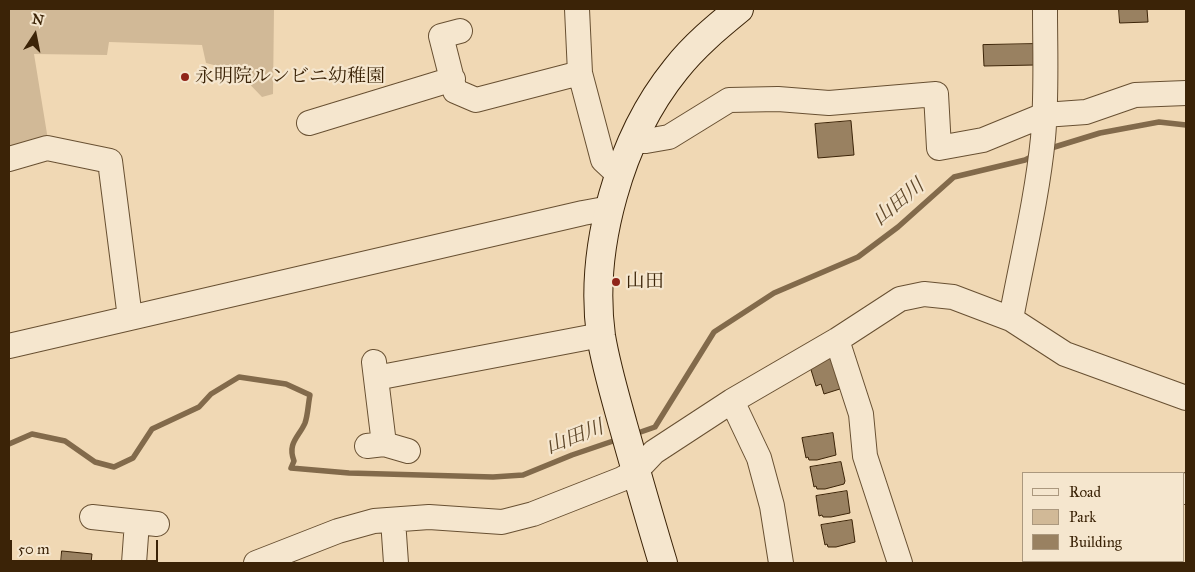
<!DOCTYPE html>
<meta charset="utf-8">
<style>
body{margin:0}
#map{position:relative;width:1195px;height:572px;overflow:hidden;background:#f0d8b4;font-family:"IM FELL Great Primer",serif}
canvas{display:block}
.frame{position:absolute;inset:0;border:10px solid #3b2307;pointer-events:none}
.legend{position:absolute;left:1022px;top:472px;width:162px;height:90px;box-sizing:border-box;background:#f5e6ce;border:1px solid #ab987e;margin:0;padding:6px 9px;list-style:none;font-size:15px;color:#3b2307}
.legend li{display:flex;align-items:center;gap:10px;height:25px}
.legend b{width:25px;border:1px solid #ab987e}
.north{position:absolute;left:10px;top:10px;width:50px;height:50px;-webkit-text-stroke:4px #f5e6ce;paint-order:stroke;rotate:11deg;font-size:14px;font-weight:700;line-height:20px;text-align:center;color:#3b2307}
.north::after{content:'';display:block;margin:auto;width:18px;height:22px;background:#3b2307;clip-path:polygon(50% 0,100% 100%,50% 72%,0 100%)}
.scale{position:absolute;left:10px;top:540px;width:148px;height:22px;box-sizing:border-box;border:2px solid #3b2307;border-top:0;padding-left:6px;font-size:15px;line-height:18px;white-space:nowrap;color:#3b2307;-webkit-text-stroke:4px #f5e6ce;paint-order:stroke}
</style>
<div id="map">
<canvas width="1195" height="572"></canvas>
<div class="frame"></div>
<ul class="legend">
<li><b style="height:6px;background:#f5e6ce"></b>Road</li>
<li><b style="height:14px;background:#d1b997"></b>Park</li>
<li><b style="height:14px;background:#998161"></b>Building</li>
</ul>
<div class="north">N</div>
<div class="scale">50 m</div>
</div>
<script>
const c = document.querySelector('canvas').getContext('2d');
c.lineJoin = 'round';
function fillPath(path, color) { c.fillStyle = color; c.fill(path, 'evenodd'); }
function stroke(path, color, width, dash) { c.strokeStyle = color; c.lineWidth = width; c.lineCap = dash ? 'butt' : 'round'; c.setLineDash(dash || []); c.stroke(path); }
function label(font, color, halo, rows, align = 'center') {
  c.font = font + ' "IM FELL Great Primer","Noto Serif JP",serif'; c.lineWidth = 4.5; c.setLineDash([]); c.textBaseline = 'middle'; c.strokeStyle = halo; c.fillStyle = color; for (const [text, x, y, turn = 0] of rows) {
    c.save(); c.translate(x, y); c.rotate((+turn || 0) * Math.PI / 180); c.textAlign = isNaN(turn) ? turn : align; if (halo) c.strokeText(text, 0, 0); c.fillText(text, 0, 0); c.restore();
  }
}
fillPath(new Path2D(`
 M 9,9 L 274,9 L 273,94 L 262,97 L 237,71 L 206,63 L 202,45 L 109,42 L 107,55 L 34,54 L 48,140 L 9,149 Z`), '#d1b997');
stroke(new Path2D(`
 M 1048,149 L 1100,133 L 1159,122 L 1186,125
 M 632,435 L 655,427 L 714,332 L 774,293 L 858,257 L 898,227 L 954,177 L 1025,160 L 1035,155
 M 9,444 L 32,434 L 65,441 L 95,462 L 114,467 L 133,458 L 152,429 L 199,407 L 211,394 L 239,377 L 286,384 L 310,395 C 308,404 308,415 305,423 C 299,437 287,443 294,461 L 291,468 L 349,473 L 493,477 L 523,475 L 572,455 L 619,439`), '#826a4b', 5.5);
const building = new Path2D(`
 M 1119,9 L 1147,9 L 1148,22 L 1120,23 Z
 M 1035,44 L 1035,65 L 984,66 L 983,45 Z
 M 851,121 L 854,155 L 818,158 L 815,124 Z
 M 833,357 L 843,388 L 824,394 L 821,384 L 816,386 L 808,360 Z
 M 833,433 L 836,455 L 817,460 L 809,460 L 808,457 L 806,458 L 802,438 Z
 M 841,462 L 845,481 L 844,484 L 825,489 L 817,489 L 816,486 L 814,487 L 810,467 Z
 M 847,491 L 850,513 L 831,517 L 823,517 L 822,515 L 819,516 L 816,496 Z
 M 852,520 L 855,542 L 836,547 L 828,547 L 827,544 L 825,545 L 821,525 Z
 M 62,551 L 92,554 L 91,563 L 61,563 Z
 M 1061,561 L 1108,561 L 1093,563 L 1062,563 Z`);
fillPath(building, '#998161');
stroke(building, '#3b2307', 1);
const minor = new Path2D(`
 M 577,9 L 580,73 L 603,160 L 619,175
 M 460,31 L 441,36 L 455,91 L 476,100 L 580,73
 M 309,123 L 453,79
 M 633,141 L 646,141 L 669,137 L 729,100 L 778,99 L 829,103 L 936,94 L 939,148 L 983,140 L 1044,115 L 1086,112 L 1135,95 L 1186,93
 M 9,159 L 47,148 L 110,161 L 130,318
 M 1011,319 C 1022,259 1037,199 1043,138 C 1047,95 1045,52 1045,9
 M 837,340 L 861,414 L 865,456 L 900,563
 M 9,346 L 583,213 L 610,208
 M 374,362 L 384,444
 M 376,378 L 601,335
 M 732,401 L 759,458 L 772,506 L 781,563
 M 367,446 L 384,444 L 408,451
 M 1184,492 L 1186,485
 M 92,517 L 157,524
 M 393,520 L 396,563
 M 1050,561 L 1050,563
 M 134,563 L 137,522
 M 256,563 L 338,531 L 374,521 L 429,517 L 502,522 L 533,514 L 622,479 L 636,471 L 654,452 L 732,401 L 837,340 L 900,299 L 924,294 L 953,297 L 1011,319 L 1065,354 L 1186,398
 M 1157,563 L 1158,561`);
const secondary = new Path2D(`
 M 663,563 C 649,517 636,471 623,425 C 615,396 606,366 601,336 C 589,248 620,138 676,69 C 694,46 717,27 739,9`);
stroke(minor, '#685032', 26);
stroke(secondary, '#3b2307', 30);
stroke(minor, '#f5e6ce', 24);
stroke(secondary, '#f5e6ce', 28);
for (const [x, y, r, color] of [
 [185,77,5,"#8f2418"],
 [616,282,5,"#8f2418"]
]) { const dot = new Path2D(); dot.arc(x, y, r, 0, 2 * Math.PI); c.fillStyle = color; c.fill(dot); stroke(dot, '#f5e6ce', 2); }
label('19px', '#3b2307', '#f5e6ce', [
 ["永明院ルンビニ幼稚園",195,77],
 ["山田",626,282]
], 'left');
label('italic 20px', '#5f4729', '#f5e6ce', [
 ["山田川",899,203,-40],
 ["山田川",575,438,-21]
]);
</script>
